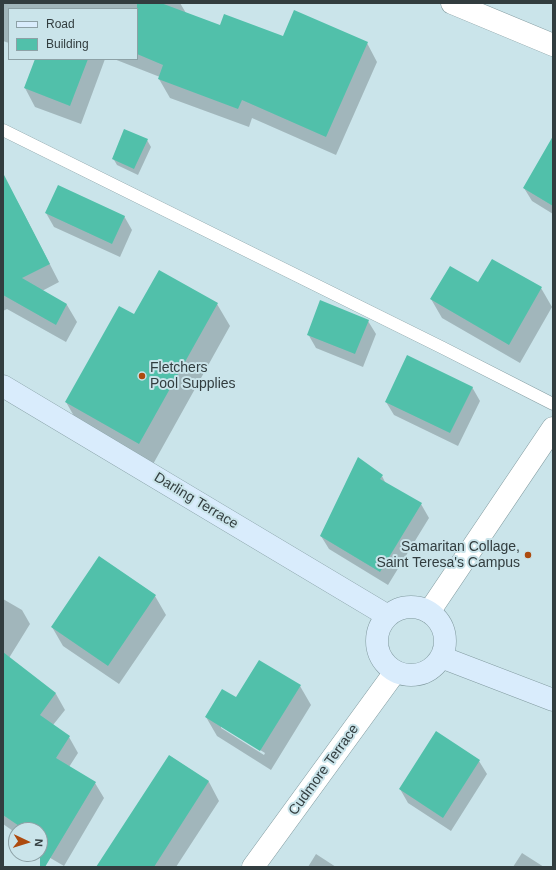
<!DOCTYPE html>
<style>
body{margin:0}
#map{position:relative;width:556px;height:870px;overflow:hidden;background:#cae4ea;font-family:Arial,sans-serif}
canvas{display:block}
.frame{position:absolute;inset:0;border:4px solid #323d3f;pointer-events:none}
.legend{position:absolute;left:8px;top:8px;width:130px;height:52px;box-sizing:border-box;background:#cae4ea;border:1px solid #8da1a6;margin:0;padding:5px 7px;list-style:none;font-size:12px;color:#323d3f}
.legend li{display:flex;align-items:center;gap:8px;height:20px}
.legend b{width:20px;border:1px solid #8da1a6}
.north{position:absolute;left:8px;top:822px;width:40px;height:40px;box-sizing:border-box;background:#cae4ea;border:1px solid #8da1a6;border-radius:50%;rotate:94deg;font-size:11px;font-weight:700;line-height:16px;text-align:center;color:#323d3f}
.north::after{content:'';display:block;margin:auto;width:14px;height:18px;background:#ad4b0f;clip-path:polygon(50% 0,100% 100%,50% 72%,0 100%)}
</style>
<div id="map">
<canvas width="556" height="870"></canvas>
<div class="frame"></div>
<ul class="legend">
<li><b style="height:5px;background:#d9ecfc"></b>Road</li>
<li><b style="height:11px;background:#51c0aa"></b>Building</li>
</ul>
<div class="north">N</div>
</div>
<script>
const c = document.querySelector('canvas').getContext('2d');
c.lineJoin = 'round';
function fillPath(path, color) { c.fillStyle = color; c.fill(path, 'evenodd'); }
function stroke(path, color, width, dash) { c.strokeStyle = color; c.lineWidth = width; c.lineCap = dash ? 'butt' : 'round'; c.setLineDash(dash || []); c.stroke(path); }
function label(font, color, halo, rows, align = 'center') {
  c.font = font + ' Arial,sans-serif'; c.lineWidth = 4; c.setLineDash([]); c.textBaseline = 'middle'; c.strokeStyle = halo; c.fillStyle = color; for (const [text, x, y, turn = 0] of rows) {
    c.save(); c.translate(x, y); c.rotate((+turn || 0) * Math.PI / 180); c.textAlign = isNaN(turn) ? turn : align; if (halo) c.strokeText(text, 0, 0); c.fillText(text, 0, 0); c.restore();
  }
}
fillPath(new Path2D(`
 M 3,3 L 180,3 L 186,13 L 221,26 L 284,37 L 367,43 L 377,62 L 336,155 L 252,118 L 249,127 L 170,98 L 159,79 L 160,77 L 114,59 L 137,59 L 137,9 L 9,9 L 9,43 L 3,41 Z
 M 36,59 L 105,59 L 81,124 L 35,107 L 25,88 Z
 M 147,140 L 151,147 L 138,175 L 117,165 L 113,158 Z
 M 553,147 L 553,214 L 532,201 L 524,188 Z
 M 13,194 L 23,212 L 59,282 L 42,291 L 67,305 L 77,322 L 66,342 L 7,309 L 3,311 L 3,199 Z
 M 46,213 L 124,216 L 132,230 L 120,257 L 54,227 Z
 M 492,260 L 541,288 L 552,307 L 520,363 L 442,318 L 431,299 L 479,284 Z
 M 217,304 L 230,326 L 152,466 L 79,425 L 66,402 L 135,315 Z
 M 368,321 L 376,334 L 363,367 L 316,348 L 308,334 Z
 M 472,387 L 480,401 L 458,446 L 394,415 L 386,402 Z
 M 382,476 L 386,484 L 421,504 L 429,518 L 388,585 L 329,549 L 321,536 Z
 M 155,596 L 166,615 L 119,684 L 63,646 L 52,627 Z
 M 3,599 L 22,610 L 30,624 L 9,658 L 3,654 Z
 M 16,664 L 56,694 L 65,710 L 53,725 L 69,737 L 78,753 L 69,767 L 95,783 L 104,798 L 64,866 L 40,852 L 40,830 L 16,830 L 16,833 L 3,824 L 3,681 Z
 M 300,686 L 311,705 L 271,770 L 217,736 L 206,717 L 236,698 ZM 221,726 L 265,753 L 264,755 L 221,728 Z
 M 170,756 L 209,782 L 219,801 L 176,867 L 97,867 Z
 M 479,761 L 487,774 L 451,831 L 408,803 L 400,789 Z
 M 522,853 L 544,867 L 513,867 Z
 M 316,854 L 336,867 L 308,867 Z`), '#0003');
fillPath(new Path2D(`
 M 137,3 L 161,3 L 220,25 L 224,14 L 283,36 L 294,10 L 368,42 L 326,137 L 242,100 L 238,109 L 158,79 L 163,65 L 137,54 Z
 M 35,59 L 88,59 L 70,106 L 24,88 Z
 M 124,129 L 148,139 L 134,169 L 112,159 Z
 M 553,136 L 553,206 L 523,188 Z
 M 3,173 L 50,264 L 22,278 L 67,304 L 56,325 L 3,295 Z
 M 58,185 L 125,216 L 112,244 L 45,213 Z
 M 492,259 L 542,287 L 509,345 L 430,299 L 450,266 L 478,282 Z
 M 159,270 L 218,303 L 139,444 L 65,402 L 119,306 L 134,314 Z
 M 320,300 L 369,320 L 355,354 L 307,335 Z
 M 407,355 L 473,387 L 450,433 L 385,402 Z
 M 358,457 L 383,475 L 380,479 L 422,503 L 380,572 L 320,536 Z
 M 99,556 L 156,595 L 108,666 L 51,627 Z
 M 3,652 L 56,693 L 40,715 L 70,736 L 56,758 L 96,782 L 45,867 L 40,867 L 40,830 L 25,830 L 3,815 Z
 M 259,660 L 301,685 L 260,751 L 205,717 L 222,689 L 236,697 Z
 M 436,731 L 480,760 L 443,818 L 399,789 Z
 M 169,755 L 209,781 L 154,867 L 96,867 Z`), '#51c0aa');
const lane = new Path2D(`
 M 3,130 L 443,348 L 553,404`);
const street = new Path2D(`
 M 452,3 L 553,45
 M 429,612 L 553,428
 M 253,867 L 395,672`);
const secondary = new Path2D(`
 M 3,386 L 388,616
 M377 641a34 34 0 1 1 68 0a34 34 0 1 1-68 0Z
 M 441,657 L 553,700`);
stroke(lane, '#819a9f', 13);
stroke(street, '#819a9f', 23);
stroke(secondary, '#819a9f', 23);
stroke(lane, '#fff', 12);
stroke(street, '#fff', 22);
stroke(secondary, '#d9ecfc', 22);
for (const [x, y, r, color] of [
 [142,376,4,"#ad4b0f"],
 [528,555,4,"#ad4b0f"]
]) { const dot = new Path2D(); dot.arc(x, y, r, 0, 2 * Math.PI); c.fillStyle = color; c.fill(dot); stroke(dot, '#cae4ea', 1.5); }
label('14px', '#323d3f', '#cae4ea', [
 ["Fletchers",150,368],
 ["Pool Supplies",150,384],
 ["Samaritan Collage,",520,547,"right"],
 ["Saint Teresa's Campus",520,563,"right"]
], 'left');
label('14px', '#323d3f', '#cae4ea', [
 ["Darling Terrace",196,501,31],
 ["Cudmore Terrace",324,770,-54]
]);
</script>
